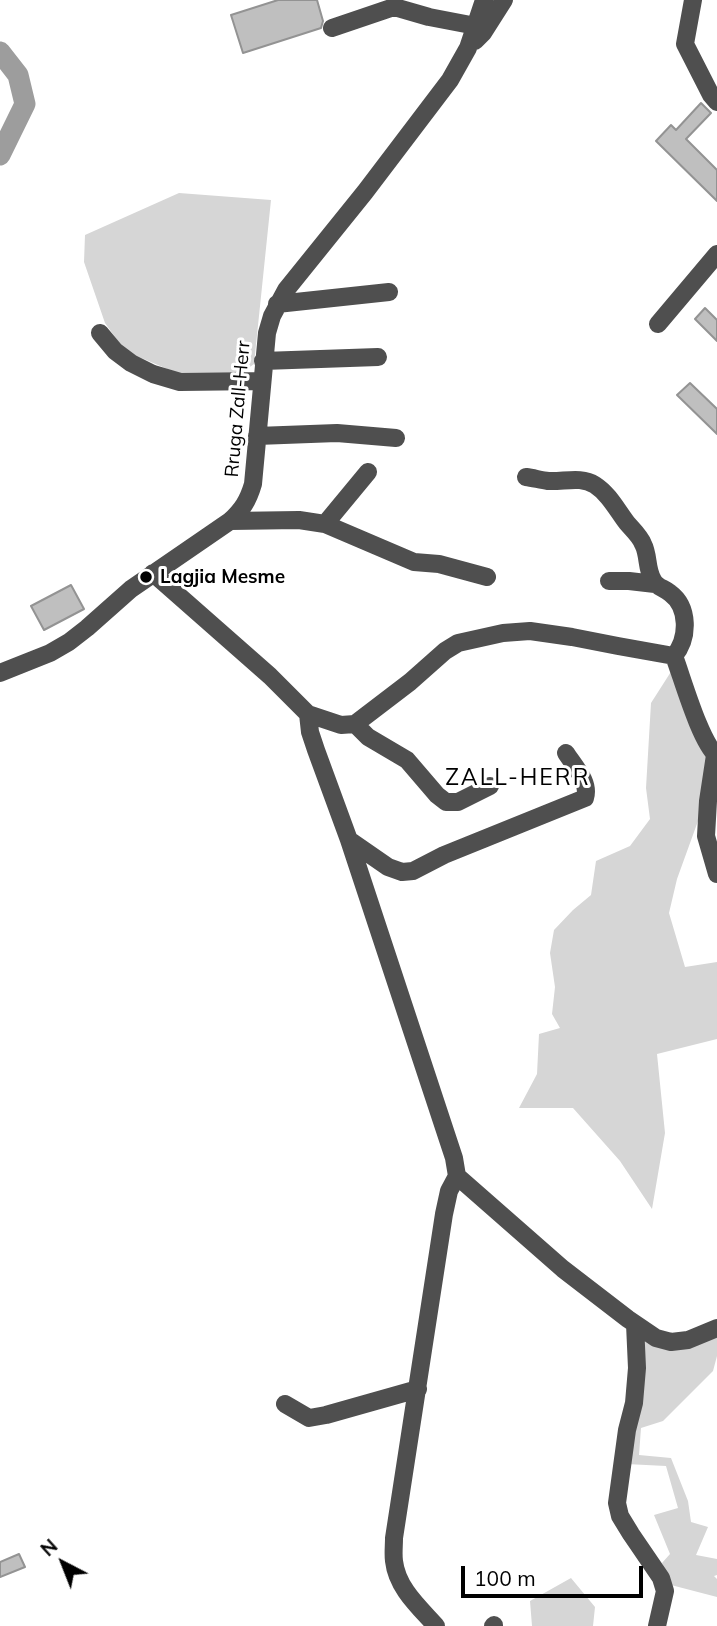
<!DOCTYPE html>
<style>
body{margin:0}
#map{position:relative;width:717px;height:1626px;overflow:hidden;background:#fff;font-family:Mulish,sans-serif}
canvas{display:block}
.north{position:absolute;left:28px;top:1528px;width:70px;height:70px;-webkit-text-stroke:5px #fff;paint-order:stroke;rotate:318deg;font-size:19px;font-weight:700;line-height:28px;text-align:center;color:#000}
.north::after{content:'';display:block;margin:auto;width:24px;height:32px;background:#000;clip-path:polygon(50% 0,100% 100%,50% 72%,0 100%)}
.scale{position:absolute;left:461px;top:1566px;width:182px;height:32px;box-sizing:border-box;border:4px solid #000;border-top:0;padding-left:9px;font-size:21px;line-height:24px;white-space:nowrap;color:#000;-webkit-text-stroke:5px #fff;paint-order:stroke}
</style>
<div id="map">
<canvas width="717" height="1626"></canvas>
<div class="north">N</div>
<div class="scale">100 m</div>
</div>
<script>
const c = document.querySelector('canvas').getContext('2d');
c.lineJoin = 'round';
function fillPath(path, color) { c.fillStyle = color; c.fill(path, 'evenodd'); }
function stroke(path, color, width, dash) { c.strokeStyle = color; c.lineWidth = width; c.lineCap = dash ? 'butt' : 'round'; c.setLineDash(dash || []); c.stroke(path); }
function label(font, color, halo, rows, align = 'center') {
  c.font = font + ' Mulish,sans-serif'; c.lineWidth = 6; c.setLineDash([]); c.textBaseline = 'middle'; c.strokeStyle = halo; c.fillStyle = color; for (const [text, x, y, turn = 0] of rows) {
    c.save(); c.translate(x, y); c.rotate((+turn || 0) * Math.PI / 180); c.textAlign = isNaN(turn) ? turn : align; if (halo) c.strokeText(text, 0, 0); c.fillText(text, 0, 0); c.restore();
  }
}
fillPath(new Path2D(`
 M 179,193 L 271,200 L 254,364 L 242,373 L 179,374 L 125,351 L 105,323 L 84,262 L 85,235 Z
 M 674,667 L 709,759 L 698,821 L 677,879 L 669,913 L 685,967 L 717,962 L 717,1039 L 657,1054 L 665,1133 L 652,1209 L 620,1161 L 573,1108 L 519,1108 L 537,1074 L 539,1034 L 560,1028 L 552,1014 L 555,987 L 550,953 L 554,930 L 573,910 L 591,895 L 596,861 L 630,846 L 650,819 L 646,788 L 651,703 Z
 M 641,1335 L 717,1335 L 717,1356 L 713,1371 L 663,1421 L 641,1428 L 639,1455 L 671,1458 L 688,1501 L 691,1522 L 708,1527 L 696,1555 L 717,1559 L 717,1575 L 714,1576 L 717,1579 L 717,1597 L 671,1585 L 662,1563 L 670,1554 L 654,1515 L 678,1508 L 666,1466 L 626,1464 Z
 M 571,1578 L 595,1607 L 593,1626 L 532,1626 L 530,1601 Z`), '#d6d6d6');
stroke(new Path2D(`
 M 0,52 L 18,75 L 25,104 L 0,155`), '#9d9d9d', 21);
const building = new Path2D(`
 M 278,0 L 317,0 L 323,21 L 321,28 L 243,53 L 231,15 Z
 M 701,103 L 711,113 L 686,139 L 717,170 L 717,201 L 656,141 L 671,125 L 676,130 Z
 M 705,308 L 717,320 L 717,341 L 695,319 Z
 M 690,383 L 717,409 L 717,434 L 677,395 Z
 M 71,585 L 84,609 L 44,630 L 31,606 Z
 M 19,1554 L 25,1567 L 0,1577 L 0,1562 Z`);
fillPath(building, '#bfbfbf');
stroke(building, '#939393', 2);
stroke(new Path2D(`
 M 693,0 L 685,44 L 711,95 L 717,102
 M 332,28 L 391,8 L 398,8 L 429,17 L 476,26
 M 475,41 L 483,33 L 504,0
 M 277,304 L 389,292
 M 658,324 L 717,254
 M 100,333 L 115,351 L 131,363 L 153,374 L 180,382 L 262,381
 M 263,361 L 378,357
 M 257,436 L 337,433 L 396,438
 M 230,521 L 299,520 L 325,524 L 414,562 L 439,564 L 487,577
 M 325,524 L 368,472
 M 153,573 L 270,676 L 308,714 L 310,732 L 316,750 L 349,840 L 454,1158 L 457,1176 L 449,1191 L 444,1214 L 394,1538 C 394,1546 393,1554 394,1561 C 397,1588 419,1607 436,1626
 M 609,581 L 629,581 L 655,584
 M 674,656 C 683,680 700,741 717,756
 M 0,673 L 50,653 L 69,642 L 87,628 L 131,589 L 230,521 C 242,510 248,501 253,484 L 267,333 L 272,316 L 286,290 L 365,192 L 450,80 L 468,48 L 484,0
 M 308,714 L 341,725 L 355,724 L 410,682 L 445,651 L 458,643 L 503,633 L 530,631 L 572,637 L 618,646 L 674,656 C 689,638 689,607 670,593 C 664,588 656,587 653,580 C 646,569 649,555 643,544 C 640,536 632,529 627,523 C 617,510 609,494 595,485 C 581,476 564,482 548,481 C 541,480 533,478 526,477
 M 355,724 L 368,737 L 407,760 L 437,795 L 446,802 L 458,802 L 490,786
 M 715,755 L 708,801 L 706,836 L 717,874
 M 349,840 L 388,867 L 402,872 L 413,871 L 444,855 L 585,798 C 590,782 575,767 566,753
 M 457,1176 L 563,1269 L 628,1319 L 656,1338 L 671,1342 L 688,1340 L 717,1328
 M 635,1324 L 637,1368 L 634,1403 L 627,1430 L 617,1503 L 620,1516 L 631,1534 L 661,1578 L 665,1591 L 657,1626
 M 285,1404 L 309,1418 L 326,1415 L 418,1389
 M 493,1626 L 494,1625`), '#4f4f4f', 18);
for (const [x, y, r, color] of [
 [146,577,7,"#000"]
]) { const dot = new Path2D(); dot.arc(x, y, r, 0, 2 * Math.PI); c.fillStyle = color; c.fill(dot); stroke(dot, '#fff', 2.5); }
label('19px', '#000', '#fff', [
 ["Rruga Zall-Herr",238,409,-85]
]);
label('bold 19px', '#000', '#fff', [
 ["Lagjia Mesme",160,577]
], 'left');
c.letterSpacing = '2px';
label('23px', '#000', '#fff', [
 ["ZALL-HERR",518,778]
]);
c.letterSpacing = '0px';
</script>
